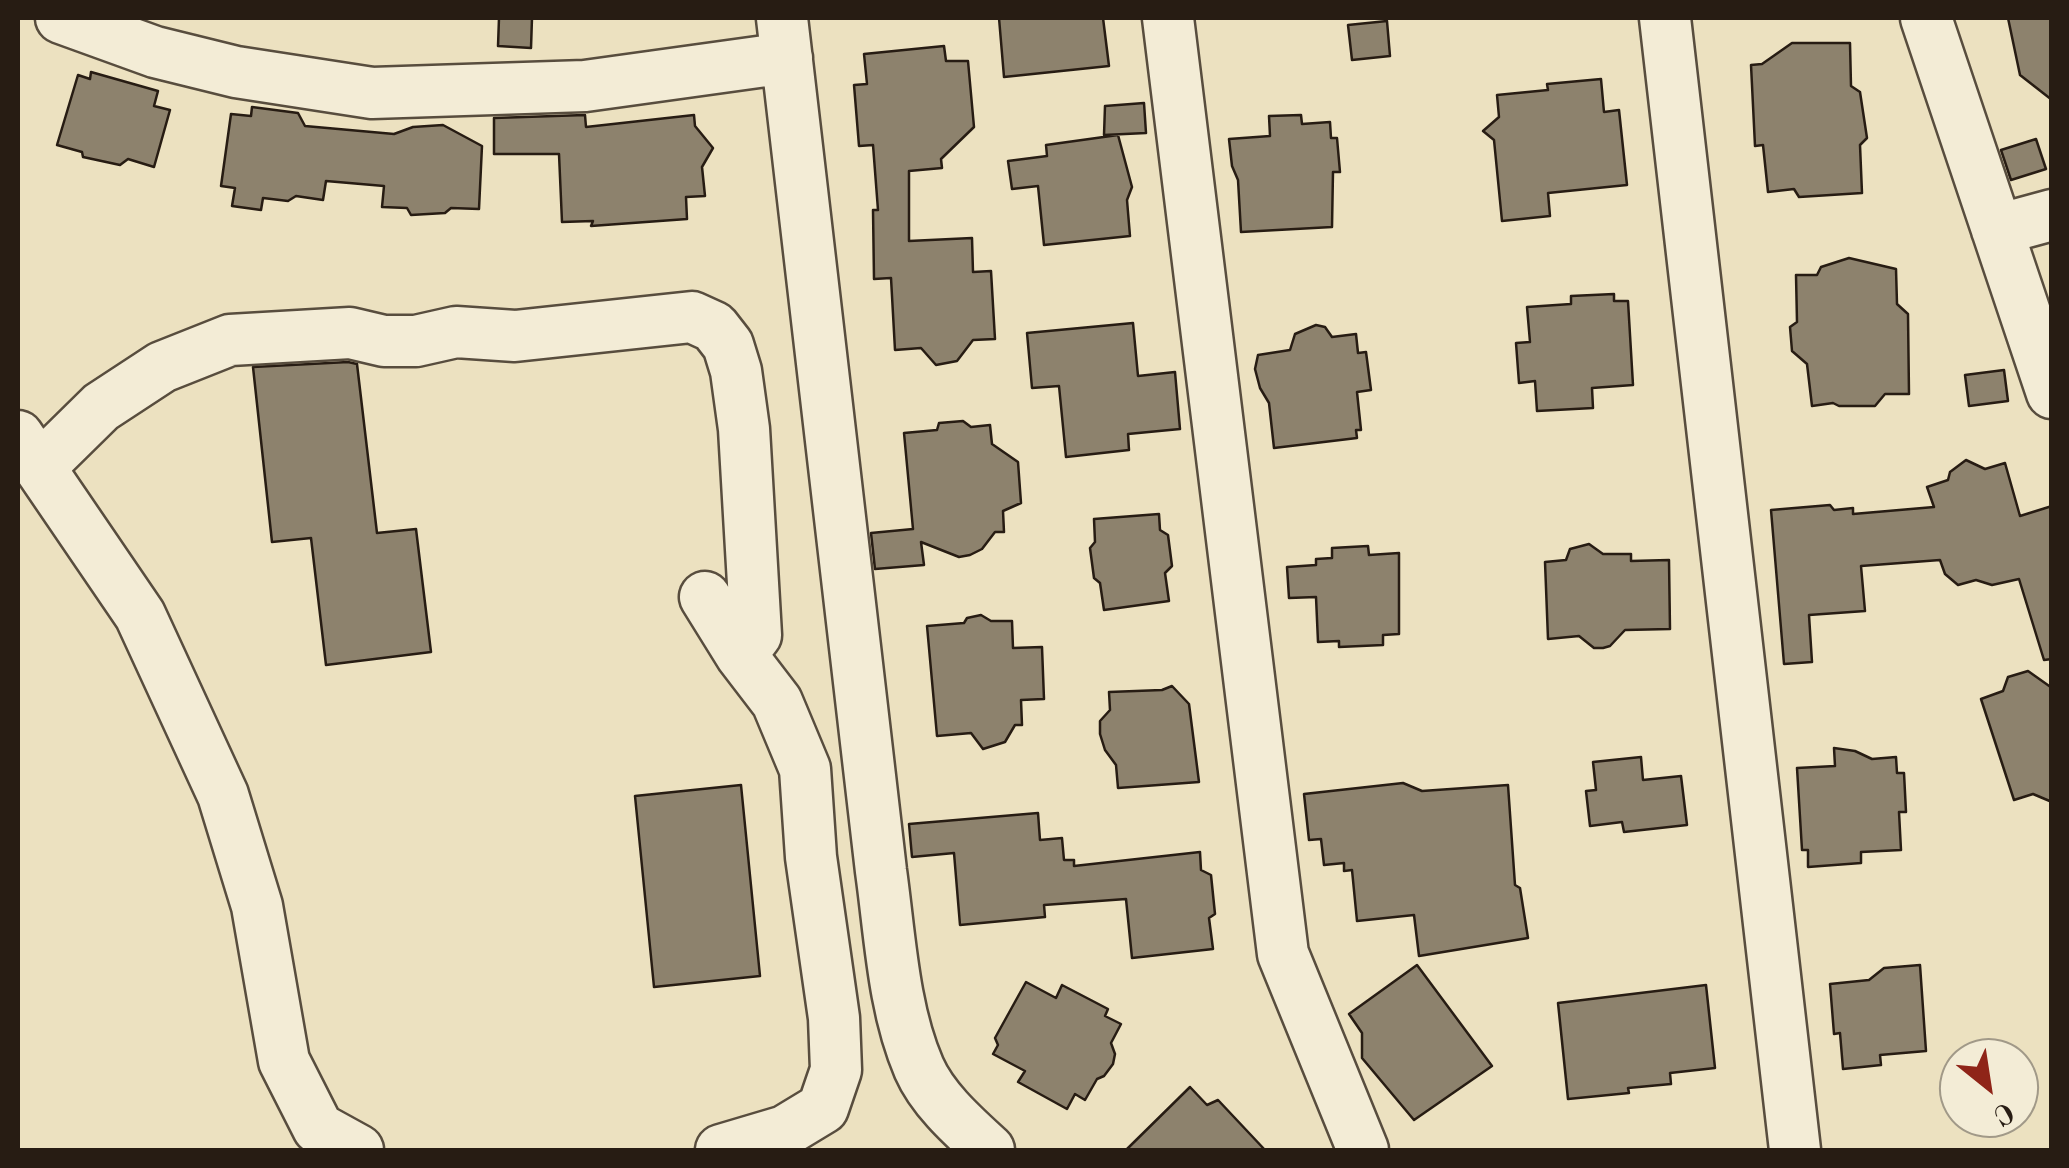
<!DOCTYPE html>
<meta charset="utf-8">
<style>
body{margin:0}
#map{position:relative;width:2069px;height:1168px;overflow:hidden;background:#ece1c0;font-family:"Old Standard TT",serif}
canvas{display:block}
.frame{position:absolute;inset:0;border:20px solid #271c13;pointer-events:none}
.north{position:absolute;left:1939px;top:1038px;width:100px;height:100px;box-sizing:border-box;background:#f3ecd6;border:2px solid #a19988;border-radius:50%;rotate:150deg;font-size:28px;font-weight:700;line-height:40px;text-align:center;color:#271c13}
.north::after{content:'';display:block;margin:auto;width:35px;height:45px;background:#8f2418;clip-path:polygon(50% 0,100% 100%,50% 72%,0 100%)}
</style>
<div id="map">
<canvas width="2069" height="1168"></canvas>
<div class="frame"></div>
<div class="north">С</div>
</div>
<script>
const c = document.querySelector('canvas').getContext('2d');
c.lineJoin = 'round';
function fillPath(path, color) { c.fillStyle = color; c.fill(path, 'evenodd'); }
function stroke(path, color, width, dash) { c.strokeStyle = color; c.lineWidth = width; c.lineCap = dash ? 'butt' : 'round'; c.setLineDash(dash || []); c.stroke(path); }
const building = new Path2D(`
 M 499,18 L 532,18 L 531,48 L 498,46 Z
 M 999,18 L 1103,18 L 1109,66 L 1004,77 Z
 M 2008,18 L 2052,18 L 2052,100 L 2020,75 Z
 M 1387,21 L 1390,56 L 1352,60 L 1348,25 Z
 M 1792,43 L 1850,43 L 1851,86 L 1860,92 L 1867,138 L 1860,145 L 1862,193 L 1799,197 L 1794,189 L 1768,192 L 1763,145 L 1755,146 L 1751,65 L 1762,64 Z
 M 944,46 L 946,61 L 968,61 L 974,127 L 941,159 L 942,168 L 909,171 L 909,241 L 972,238 L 973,272 L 991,271 L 995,339 L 973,340 L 957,361 L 936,365 L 921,348 L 895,350 L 891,278 L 874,279 L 873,210 L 878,210 L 873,145 L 859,146 L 854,85 L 867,84 L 864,54 Z
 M 91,72 L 158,91 L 154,106 L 170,110 L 154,167 L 128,159 L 120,165 L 83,157 L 82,152 L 57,145 L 78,75 L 90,79 Z
 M 1601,79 L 1604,112 L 1619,110 L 1627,185 L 1548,193 L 1550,216 L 1502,221 L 1494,140 L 1483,131 L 1499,117 L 1497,95 L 1548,90 L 1547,84 Z
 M 1144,103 L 1146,133 L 1104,135 L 1105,106 Z
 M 252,107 L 298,113 L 305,126 L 394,134 L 413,127 L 443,125 L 482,146 L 479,209 L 451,208 L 445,213 L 411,215 L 407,208 L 382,207 L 384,186 L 326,181 L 323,200 L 296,196 L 288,201 L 263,198 L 261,210 L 232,206 L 235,188 L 221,186 L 231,114 L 251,116 Z
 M 585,115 L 586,127 L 694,115 L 695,126 L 713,148 L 702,167 L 705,196 L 686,197 L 687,219 L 591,226 L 593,221 L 562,222 L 559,154 L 494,154 L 494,118 Z
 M 1301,115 L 1302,124 L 1330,122 L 1331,138 L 1337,138 L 1340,172 L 1333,172 L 1332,227 L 1241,232 L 1238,180 L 1232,166 L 1229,139 L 1270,136 L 1269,116 Z
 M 1118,135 L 1132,187 L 1127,200 L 1130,236 L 1044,245 L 1038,186 L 1012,189 L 1008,161 L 1047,156 L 1046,145 Z
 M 2036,139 L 2046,169 L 2011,180 L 2001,150 Z
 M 1849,258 L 1896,269 L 1897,304 L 1908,314 L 1909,394 L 1885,394 L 1875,406 L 1839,406 L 1833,403 L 1812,406 L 1807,364 L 1792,351 L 1790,327 L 1797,322 L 1796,275 L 1817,275 L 1821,267 Z
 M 1614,294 L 1614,301 L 1628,301 L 1633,385 L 1592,388 L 1593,408 L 1537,411 L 1535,381 L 1519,383 L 1516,343 L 1530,342 L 1527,307 L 1571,304 L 1571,296 Z
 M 1133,323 L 1138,376 L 1175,372 L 1180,429 L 1128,434 L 1129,450 L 1066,457 L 1059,386 L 1032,388 L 1027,333 Z
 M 1316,325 L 1325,327 L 1332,337 L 1356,334 L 1358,353 L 1366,352 L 1371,390 L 1357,392 L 1361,430 L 1356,430 L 1357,438 L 1274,448 L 1269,403 L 1260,388 L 1255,369 L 1258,355 L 1290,350 L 1295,334 Z
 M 348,362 L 357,364 L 377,533 L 416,529 L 431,652 L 326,665 L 311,538 L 272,542 L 253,367 Z
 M 2004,370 L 2008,401 L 1969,406 L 1965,375 Z
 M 963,421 L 971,427 L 990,425 L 992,444 L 1018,462 L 1021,503 L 1003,511 L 1004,532 L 995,532 L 982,549 L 970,555 L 959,557 L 921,542 L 924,565 L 875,569 L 871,533 L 913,529 L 904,433 L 937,430 L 939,423 Z
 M 1966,460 L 1985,469 L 2005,463 L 2020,516 L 2052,506 L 2052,659 L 2044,660 L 2019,579 L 1992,585 L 1976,580 L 1958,585 L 1945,574 L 1940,560 L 1861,566 L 1865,611 L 1809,615 L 1812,662 L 1784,664 L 1771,510 L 1830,505 L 1834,510 L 1853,508 L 1853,514 L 1934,507 L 1927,487 L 1948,480 L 1950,472 Z
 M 1159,514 L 1160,530 L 1168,535 L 1172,566 L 1165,573 L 1169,601 L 1104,610 L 1100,583 L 1094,578 L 1090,548 L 1095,542 L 1094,519 Z
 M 1589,544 L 1603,554 L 1631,554 L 1631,561 L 1669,560 L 1670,629 L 1625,630 L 1610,646 L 1603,648 L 1594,648 L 1579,636 L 1548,639 L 1545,562 L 1566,560 L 1570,549 Z
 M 1368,546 L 1369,555 L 1399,553 L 1399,634 L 1383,635 L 1383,645 L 1339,647 L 1339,641 L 1318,642 L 1316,597 L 1289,598 L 1287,567 L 1316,565 L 1316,559 L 1332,558 L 1332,548 Z
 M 981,615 L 991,621 L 1012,621 L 1013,648 L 1042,647 L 1044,699 L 1021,700 L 1022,725 L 1015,725 L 1005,742 L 983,749 L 971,733 L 937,736 L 927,626 L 964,623 L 967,618 Z
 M 2028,671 L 2052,688 L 2052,802 L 2033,794 L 2014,800 L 1981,699 L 2003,691 L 2008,677 Z
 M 1172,686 L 1189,704 L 1199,782 L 1118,788 L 1116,765 L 1105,750 L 1100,734 L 1100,721 L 1110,710 L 1109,692 L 1162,690 Z
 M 1834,748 L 1855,751 L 1872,759 L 1896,757 L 1897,773 L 1904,773 L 1906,812 L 1899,812 L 1901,850 L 1861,852 L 1861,863 L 1808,867 L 1808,850 L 1802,850 L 1797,768 L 1835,766 Z
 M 1641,757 L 1643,780 L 1681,776 L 1687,825 L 1624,832 L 1622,822 L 1590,826 L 1586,791 L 1596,790 L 1593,762 Z
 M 1403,783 L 1422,791 L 1508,785 L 1515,885 L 1520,888 L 1528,938 L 1419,956 L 1414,915 L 1357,921 L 1352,870 L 1344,871 L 1344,863 L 1324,865 L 1321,839 L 1309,840 L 1304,794 Z
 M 741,785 L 760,976 L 654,987 L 635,796 Z
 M 1038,813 L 1040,840 L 1062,838 L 1064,860 L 1074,860 L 1074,866 L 1200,852 L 1201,870 L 1211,875 L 1215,914 L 1209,918 L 1213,949 L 1132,958 L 1126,899 L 1044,905 L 1045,917 L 960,925 L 954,853 L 912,857 L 909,824 Z
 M 1417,965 L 1492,1066 L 1414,1120 L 1362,1058 L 1362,1033 L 1349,1014 Z
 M 1920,965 L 1926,1051 L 1880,1055 L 1881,1065 L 1843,1069 L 1840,1033 L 1834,1034 L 1830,984 L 1869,980 L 1884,968 Z
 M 1026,982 L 1056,998 L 1062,985 L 1108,1009 L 1105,1016 L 1121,1024 L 1111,1043 L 1115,1054 L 1113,1064 L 1104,1076 L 1097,1079 L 1085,1100 L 1075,1094 L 1067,1109 L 1018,1082 L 1025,1071 L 993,1054 L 998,1045 L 995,1038 Z
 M 1706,985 L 1715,1068 L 1670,1073 L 1671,1084 L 1628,1088 L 1629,1093 L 1568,1099 L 1558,1003 Z
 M 1190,1087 L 1207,1105 L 1218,1100 L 1265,1150 L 1126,1150 Z`);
fillPath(building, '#8d826d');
stroke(building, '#271c13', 2.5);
const minor = new Path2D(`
 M 61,18 L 155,52 L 236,72 L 372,93 L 585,86 L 787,58
 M 782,18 L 881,871 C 890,935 893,1008 919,1068 C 933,1100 964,1127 989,1150
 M 1168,18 L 1283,954 L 1363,1150
 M 1665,18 L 1795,1150
 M 1926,18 L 2052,393
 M 1997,230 L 2052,215
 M 18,436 L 140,615 L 223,795 L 257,906 L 284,1061 L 318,1128 L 358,1150
 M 40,467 L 101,407 L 162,367 L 230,340 L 350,333 L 384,341 L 416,341 L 456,332 L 515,336 L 692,317 L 714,327 L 728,345 L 736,371 L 744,429 L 756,635 L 741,655
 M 705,597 L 741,655 L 777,702 L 805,769 L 811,857 L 834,1018 L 836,1070 L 823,1108 L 785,1131 L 721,1150`);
stroke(minor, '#584d3e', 55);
stroke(minor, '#f3ecd6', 50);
</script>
